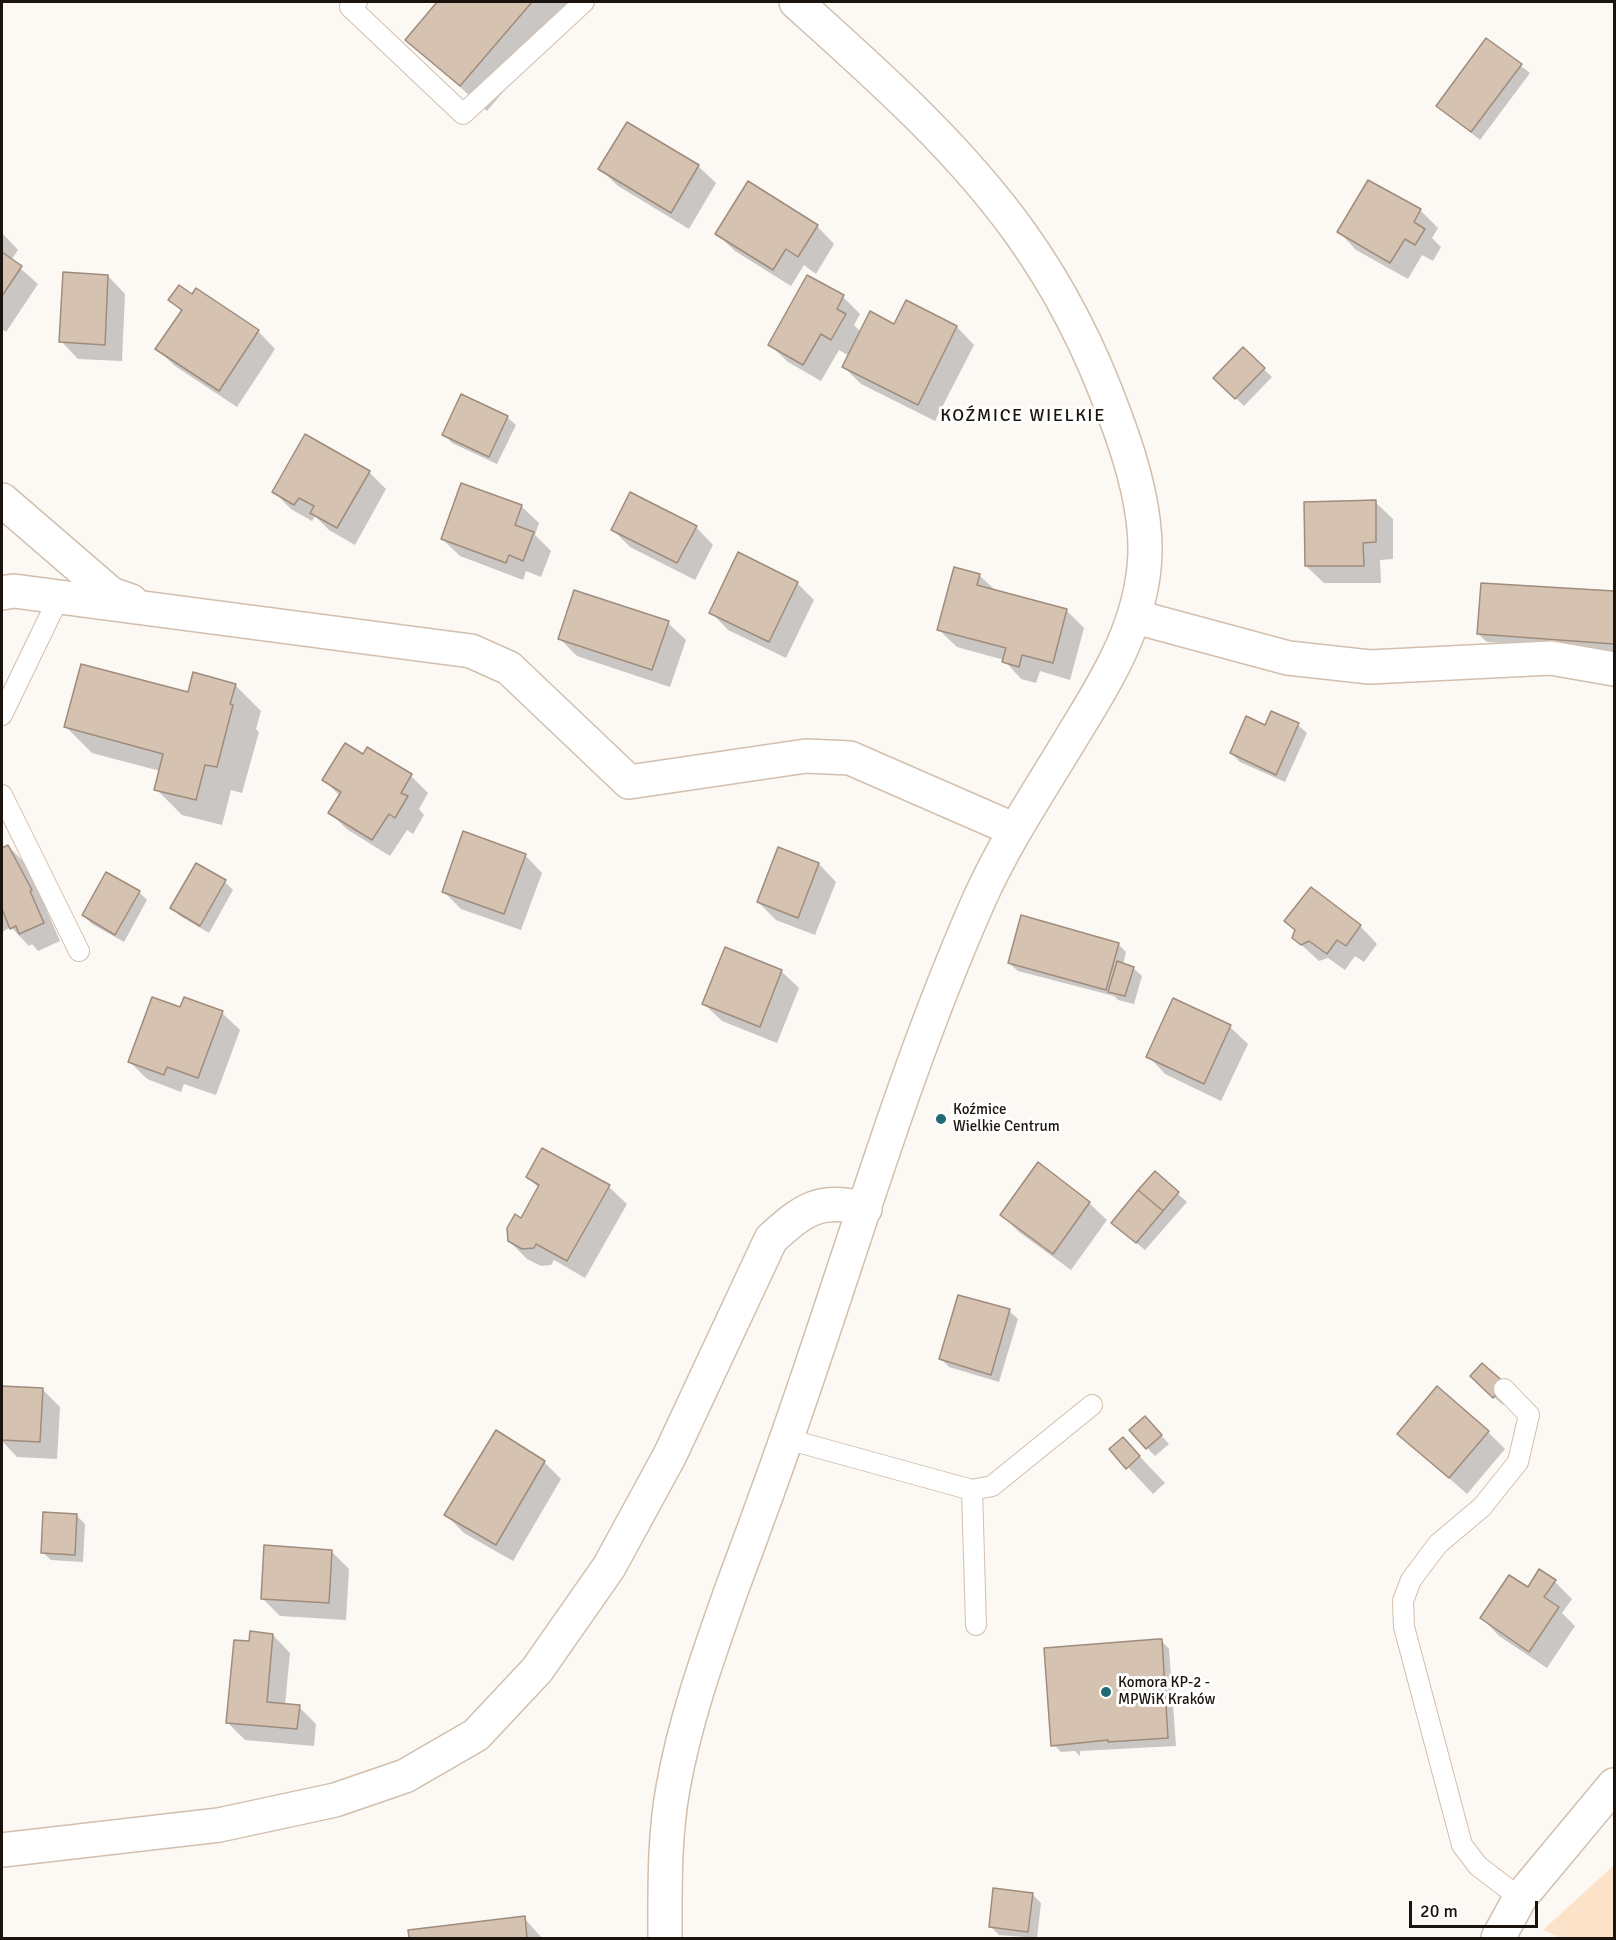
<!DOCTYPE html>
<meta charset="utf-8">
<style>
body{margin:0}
#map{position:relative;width:1616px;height:1940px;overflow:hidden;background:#fcf8f4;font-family:Signika,sans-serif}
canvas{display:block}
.frame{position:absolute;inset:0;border:3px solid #1b140e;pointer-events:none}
.scale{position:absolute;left:1409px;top:1901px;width:129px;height:27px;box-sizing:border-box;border:3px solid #1b140e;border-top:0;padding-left:8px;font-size:18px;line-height:21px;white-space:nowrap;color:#1b140e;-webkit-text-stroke:4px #fff;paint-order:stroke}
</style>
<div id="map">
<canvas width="1616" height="1940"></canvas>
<div class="frame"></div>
<div class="scale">20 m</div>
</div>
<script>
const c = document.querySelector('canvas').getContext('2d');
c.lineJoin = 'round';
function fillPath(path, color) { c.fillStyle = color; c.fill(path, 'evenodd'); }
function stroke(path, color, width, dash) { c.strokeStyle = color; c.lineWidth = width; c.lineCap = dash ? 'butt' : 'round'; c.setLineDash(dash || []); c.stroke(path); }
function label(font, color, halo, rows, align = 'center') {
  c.font = font + ' Signika,sans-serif'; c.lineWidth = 6; c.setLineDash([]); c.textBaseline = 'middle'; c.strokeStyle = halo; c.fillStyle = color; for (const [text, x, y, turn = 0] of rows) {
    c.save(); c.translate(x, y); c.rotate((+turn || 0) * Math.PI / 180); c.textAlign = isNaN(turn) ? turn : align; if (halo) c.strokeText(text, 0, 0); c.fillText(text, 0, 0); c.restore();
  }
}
fillPath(new Path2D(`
 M 1614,1865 L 1614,1938 L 1561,1938 L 1543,1930 Z`), '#fde2ca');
fillPath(new Path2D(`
 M 439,2 L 579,2 L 487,111 L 407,40 Z
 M 1487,40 L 1530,73 L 1480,140 L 1438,106 Z
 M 698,166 L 716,183 L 689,229 L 618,186 L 600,169 Z
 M 1420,210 L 1438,228 L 1432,238 L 1441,247 L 1433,261 L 1422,255 L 1408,279 L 1356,250 L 1339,232 Z
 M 817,226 L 834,244 L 816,274 L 804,265 L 791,286 L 735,251 L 717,234 Z
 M 2,233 L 18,250 L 11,260 L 38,284 L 6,332 L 2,329 Z
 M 108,276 L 125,294 L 122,361 L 78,359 L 61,341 Z
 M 843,297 L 860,314 L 854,325 L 861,332 L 894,326 L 907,302 L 957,327 L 974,345 L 935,421 L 861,384 L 844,367 L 849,356 L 839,350 L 821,381 L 788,362 L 770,345 Z
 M 170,300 L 258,331 L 275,349 L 237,407 L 175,366 L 157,349 L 182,312 Z
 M 1243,349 L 1272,377 L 1244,406 L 1215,378 Z
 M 507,417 L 516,425 L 497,464 L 452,443 L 444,434 Z
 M 369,472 L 386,489 L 355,545 L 329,530 L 315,516 L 312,521 L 291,509 L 274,492 Z
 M 1375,502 L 1393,519 L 1393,559 L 1380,560 L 1381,583 L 1324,583 L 1306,566 Z
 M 521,506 L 539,523 L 535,535 L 551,551 L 541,577 L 526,571 L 523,580 L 460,556 L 442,539 Z
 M 696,527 L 713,545 L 695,580 L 630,547 L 613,530 Z
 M 979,575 L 996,591 L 1067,611 L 1084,628 L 1070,680 L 1040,671 L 1036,683 L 1021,679 L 1004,660 L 957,647 L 939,630 Z
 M 797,583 L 814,600 L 786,658 L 728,630 L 711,612 Z
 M 1482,584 L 1614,593 L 1614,651 L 1487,642 L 1478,634 Z
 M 668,623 L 686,640 L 670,687 L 577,656 L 560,639 Z
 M 235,685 L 261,711 L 256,729 L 259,732 L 242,793 L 231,790 L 222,825 L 182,815 L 156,789 L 160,771 L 92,753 L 66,727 L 189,694 Z
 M 1298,725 L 1307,733 L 1285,782 L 1240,762 L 1231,753 L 1265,727 Z
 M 364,756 L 411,776 L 428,793 L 419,809 L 424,815 L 413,834 L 407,830 L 390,856 L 348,830 L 330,813 L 340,796 L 324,780 Z
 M 8,846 L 26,864 L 48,908 L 46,909 L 60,941 L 38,951 L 32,944 L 29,946 L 11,927 L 2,932 L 2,849 Z
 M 778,849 L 819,864 L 836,882 L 815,935 L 776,920 L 758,902 Z
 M 525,855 L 542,873 L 521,930 L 461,909 L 443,891 Z
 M 225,882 L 233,890 L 209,933 L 180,916 L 172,908 Z
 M 139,892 L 147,900 L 124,942 L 92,924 L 83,915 Z
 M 1360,926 L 1377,944 L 1364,962 L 1355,956 L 1345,970 L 1328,958 L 1319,961 L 1294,938 Z
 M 1118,944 L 1126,952 L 1123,965 L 1133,968 L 1142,976 L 1134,1004 L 1118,1000 L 1114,996 L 1018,971 L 1009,963 Z
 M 781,971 L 799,988 L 777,1043 L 722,1021 L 704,1004 Z
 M 1174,1000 L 1230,1027 L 1248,1044 L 1221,1101 L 1165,1074 L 1148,1056 Z
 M 181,1009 L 222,1013 L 240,1030 L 216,1095 L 184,1084 L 181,1092 L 147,1079 L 130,1062 Z
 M 543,1150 L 609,1187 L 627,1204 L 585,1278 L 554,1260 L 551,1265 L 541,1266 L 527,1259 L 509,1241 L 539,1188 L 528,1177 Z
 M 1155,1173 L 1187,1202 L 1145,1250 L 1122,1231 Z
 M 1089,1203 L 1107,1220 L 1071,1270 L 1019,1232 L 1002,1215 Z
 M 1009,1311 L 1018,1319 L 999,1382 L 949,1367 L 941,1359 Z
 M 1480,1385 L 1513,1393 L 1503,1405 Z
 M 2,1387 L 42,1389 L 60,1407 L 57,1459 L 17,1457 L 2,1441 Z
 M 1153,1426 L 1169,1444 L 1155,1456 L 1147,1448 Z
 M 1488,1432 L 1505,1449 L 1467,1494 L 1399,1434 Z
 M 1123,1439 L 1165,1483 L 1153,1494 L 1111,1449 Z
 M 544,1462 L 561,1479 L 513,1561 L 464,1533 L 446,1515 Z
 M 76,1515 L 85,1524 L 83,1562 L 51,1560 L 42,1552 Z
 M 332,1552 L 349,1569 L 346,1620 L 280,1616 L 262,1598 Z
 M 1555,1582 L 1572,1599 L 1562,1613 L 1575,1626 L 1547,1668 L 1499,1636 L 1482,1618 L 1528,1589 Z
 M 273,1635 L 290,1653 L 285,1705 L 299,1707 L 316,1724 L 314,1746 L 245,1740 L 227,1722 L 251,1643 Z
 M 1161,1640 L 1169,1649 L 1176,1746 L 1080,1751 L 1080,1756 L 1075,1751 L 1061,1752 L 1053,1744 Z
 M 1032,1894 L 1041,1903 L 1037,1938 L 999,1935 L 990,1926 Z
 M 524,1918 L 542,1938 L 411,1938 L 410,1931 Z`), '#0003');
const building = new Path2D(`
 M 437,2 L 532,2 L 460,86 L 405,40 Z
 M 1486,38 L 1522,64 L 1471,132 L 1436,106 Z
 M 627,122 L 699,165 L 671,213 L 598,169 Z
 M 1368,180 L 1421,209 L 1414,222 L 1425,229 L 1415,245 L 1405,239 L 1390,263 L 1337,232 Z
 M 748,181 L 818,225 L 798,257 L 786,249 L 773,270 L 715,234 Z
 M 2,252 L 22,266 L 2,296 Z
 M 63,272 L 108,275 L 105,345 L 59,342 Z
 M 807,275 L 844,295 L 837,309 L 846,314 L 831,340 L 821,334 L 803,365 L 768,345 Z
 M 179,285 L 192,294 L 196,288 L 259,330 L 219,391 L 155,349 L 182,310 L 168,300 Z
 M 906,300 L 957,326 L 918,405 L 842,367 L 870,311 L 894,324 Z
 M 1243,347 L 1265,368 L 1235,399 L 1213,378 Z
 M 461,394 L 508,416 L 489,457 L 442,435 Z
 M 305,434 L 370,471 L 337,528 L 310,513 L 314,506 L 299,498 L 294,505 L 272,492 Z
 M 461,483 L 522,505 L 515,525 L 534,532 L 523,561 L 509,555 L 506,563 L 441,539 Z
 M 630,492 L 697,526 L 677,563 L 611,530 Z
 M 1376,500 L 1376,542 L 1363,543 L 1364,566 L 1305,566 L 1304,502 Z
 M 738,552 L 798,582 L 769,642 L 709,613 Z
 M 954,567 L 980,574 L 977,585 L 1067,609 L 1053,663 L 1022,655 L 1019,667 L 1002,662 L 1006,648 L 937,630 Z
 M 1481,583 L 1614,591 L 1614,644 L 1477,634 Z
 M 574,590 L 669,621 L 652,670 L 558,639 Z
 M 81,664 L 188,692 L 193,672 L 236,684 L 230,704 L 233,705 L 217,767 L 205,765 L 196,800 L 154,790 L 163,754 L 64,727 Z
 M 1271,711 L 1299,723 L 1276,775 L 1230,753 L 1246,716 L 1265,725 Z
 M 345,743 L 363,754 L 367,747 L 412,774 L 401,793 L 408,796 L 395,818 L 389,814 L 372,840 L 328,813 L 341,792 L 322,780 Z
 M 463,831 L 526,854 L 504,914 L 442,892 Z
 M 8,845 L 32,890 L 30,891 L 44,923 L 19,934 L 16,926 L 10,929 L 2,909 L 2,848 Z
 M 778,847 L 819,863 L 798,918 L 757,902 Z
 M 196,863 L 226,880 L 200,926 L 170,908 Z
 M 106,872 L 140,891 L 115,935 L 82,915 Z
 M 1311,887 L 1361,925 L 1346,946 L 1337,940 L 1327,954 L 1309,941 L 1301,945 L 1292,938 L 1295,930 L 1284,921 Z
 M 1021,915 L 1119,943 L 1106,990 L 1008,963 Z
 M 725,947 L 782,970 L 760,1027 L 702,1004 Z
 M 1117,961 L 1134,967 L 1125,996 L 1108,992 Z
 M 152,997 L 180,1007 L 184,997 L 223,1011 L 198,1078 L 167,1067 L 164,1075 L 128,1062 Z
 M 1173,998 L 1231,1025 L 1204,1084 L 1146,1057 Z
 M 542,1148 L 610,1185 L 567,1261 L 536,1244 L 534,1248 L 522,1249 L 508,1241 L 507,1228 L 515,1214 L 521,1218 L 539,1185 L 526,1177 Z
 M 1038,1162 L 1090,1202 L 1053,1254 L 1000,1215 Z
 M 1155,1171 L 1179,1192 L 1163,1211 L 1138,1190 Z
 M 1138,1190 L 1163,1211 L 1136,1243 L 1111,1223 Z
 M 958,1295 L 1010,1309 L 991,1375 L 939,1359 Z
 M 1482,1363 L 1506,1384 L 1493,1398 L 1470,1376 Z
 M 2,1386 L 43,1388 L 40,1442 L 2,1440 Z
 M 1437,1386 L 1489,1431 L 1449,1478 L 1397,1434 Z
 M 1145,1416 L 1162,1435 L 1146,1449 L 1129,1430 Z
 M 496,1430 L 545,1461 L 496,1545 L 444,1515 Z
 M 1123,1437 L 1140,1456 L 1126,1469 L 1109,1449 Z
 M 43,1512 L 77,1514 L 75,1555 L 41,1553 Z
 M 264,1545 L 332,1550 L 329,1603 L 261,1599 Z
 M 1539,1569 L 1556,1580 L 1544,1597 L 1559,1607 L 1529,1652 L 1480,1618 L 1509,1575 L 1528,1587 Z
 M 250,1631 L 273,1634 L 267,1702 L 300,1705 L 297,1729 L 226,1723 L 234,1640 L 249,1641 Z
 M 1158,1639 L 1162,1639 L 1168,1738 L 1108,1742 L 1108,1740 L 1051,1746 L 1044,1648 Z
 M 993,1888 L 1033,1893 L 1028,1932 L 989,1927 Z
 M 525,1916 L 527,1938 L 409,1938 L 408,1930 Z`);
fillPath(building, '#d6c2b1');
stroke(building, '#9f8c7c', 1.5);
const service = new Path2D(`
 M 357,2 L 350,7 L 463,114 L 584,2
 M 2,715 L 59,597
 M 2,795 L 79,951
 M 1504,1389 L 1529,1415 L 1518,1462 L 1482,1507 L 1438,1544 L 1411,1580 L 1403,1601 L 1404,1627 L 1462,1845 L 1478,1866 L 1520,1898
 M 787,1439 L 972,1490 L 992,1486 L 1092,1405
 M 972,1490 L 976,1625`);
const minor = new Path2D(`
 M 2,500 L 111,594 L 131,601
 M 2,593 L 14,591 L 471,651 L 509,668 L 629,782 L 806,756 L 850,758 L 1015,830
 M 1136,617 L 1288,658 L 1370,667 L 1551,658 L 1614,669`);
const tertiary = new Path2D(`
 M 2,1850 L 219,1825 L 335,1800 L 405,1776 L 476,1735 L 537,1670 L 609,1567 L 670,1455 L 771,1239 C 804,1209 820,1197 865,1209
 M 665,1938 C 665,1888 664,1838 673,1788 C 685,1720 708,1656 731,1591 C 756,1524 781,1456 804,1388 C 860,1225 909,1058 979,900 C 1004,844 1038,793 1070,740 C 1106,681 1143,624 1145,553 C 1146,508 1131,458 1115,416 C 1092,352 1061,290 1021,234 C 958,146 876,74 796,2
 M 1498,1938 L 1520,1898 L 1614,1785`);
stroke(service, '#d2bfad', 22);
stroke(minor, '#d2bfad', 36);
stroke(tertiary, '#d2bfad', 36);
stroke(service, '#fff', 20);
stroke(minor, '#fff', 33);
stroke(tertiary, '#fff', 33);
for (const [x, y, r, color] of [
 [941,1119,6,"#216b75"],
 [1106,1692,6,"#216b75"]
]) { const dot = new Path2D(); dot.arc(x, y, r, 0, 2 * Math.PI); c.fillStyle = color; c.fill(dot); stroke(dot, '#fff', 2); }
label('15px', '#1b140e', '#fff', [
 ["Koźmice",953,1110],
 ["Wielkie Centrum",953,1127],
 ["Komora KP-2 -",1118,1683],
 ["MPWiK Kraków",1118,1700]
], 'left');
c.letterSpacing = '1.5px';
label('18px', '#1b140e', '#fff', [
 ["KOŹMICE WIELKIE",1023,416]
]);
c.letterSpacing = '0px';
</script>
